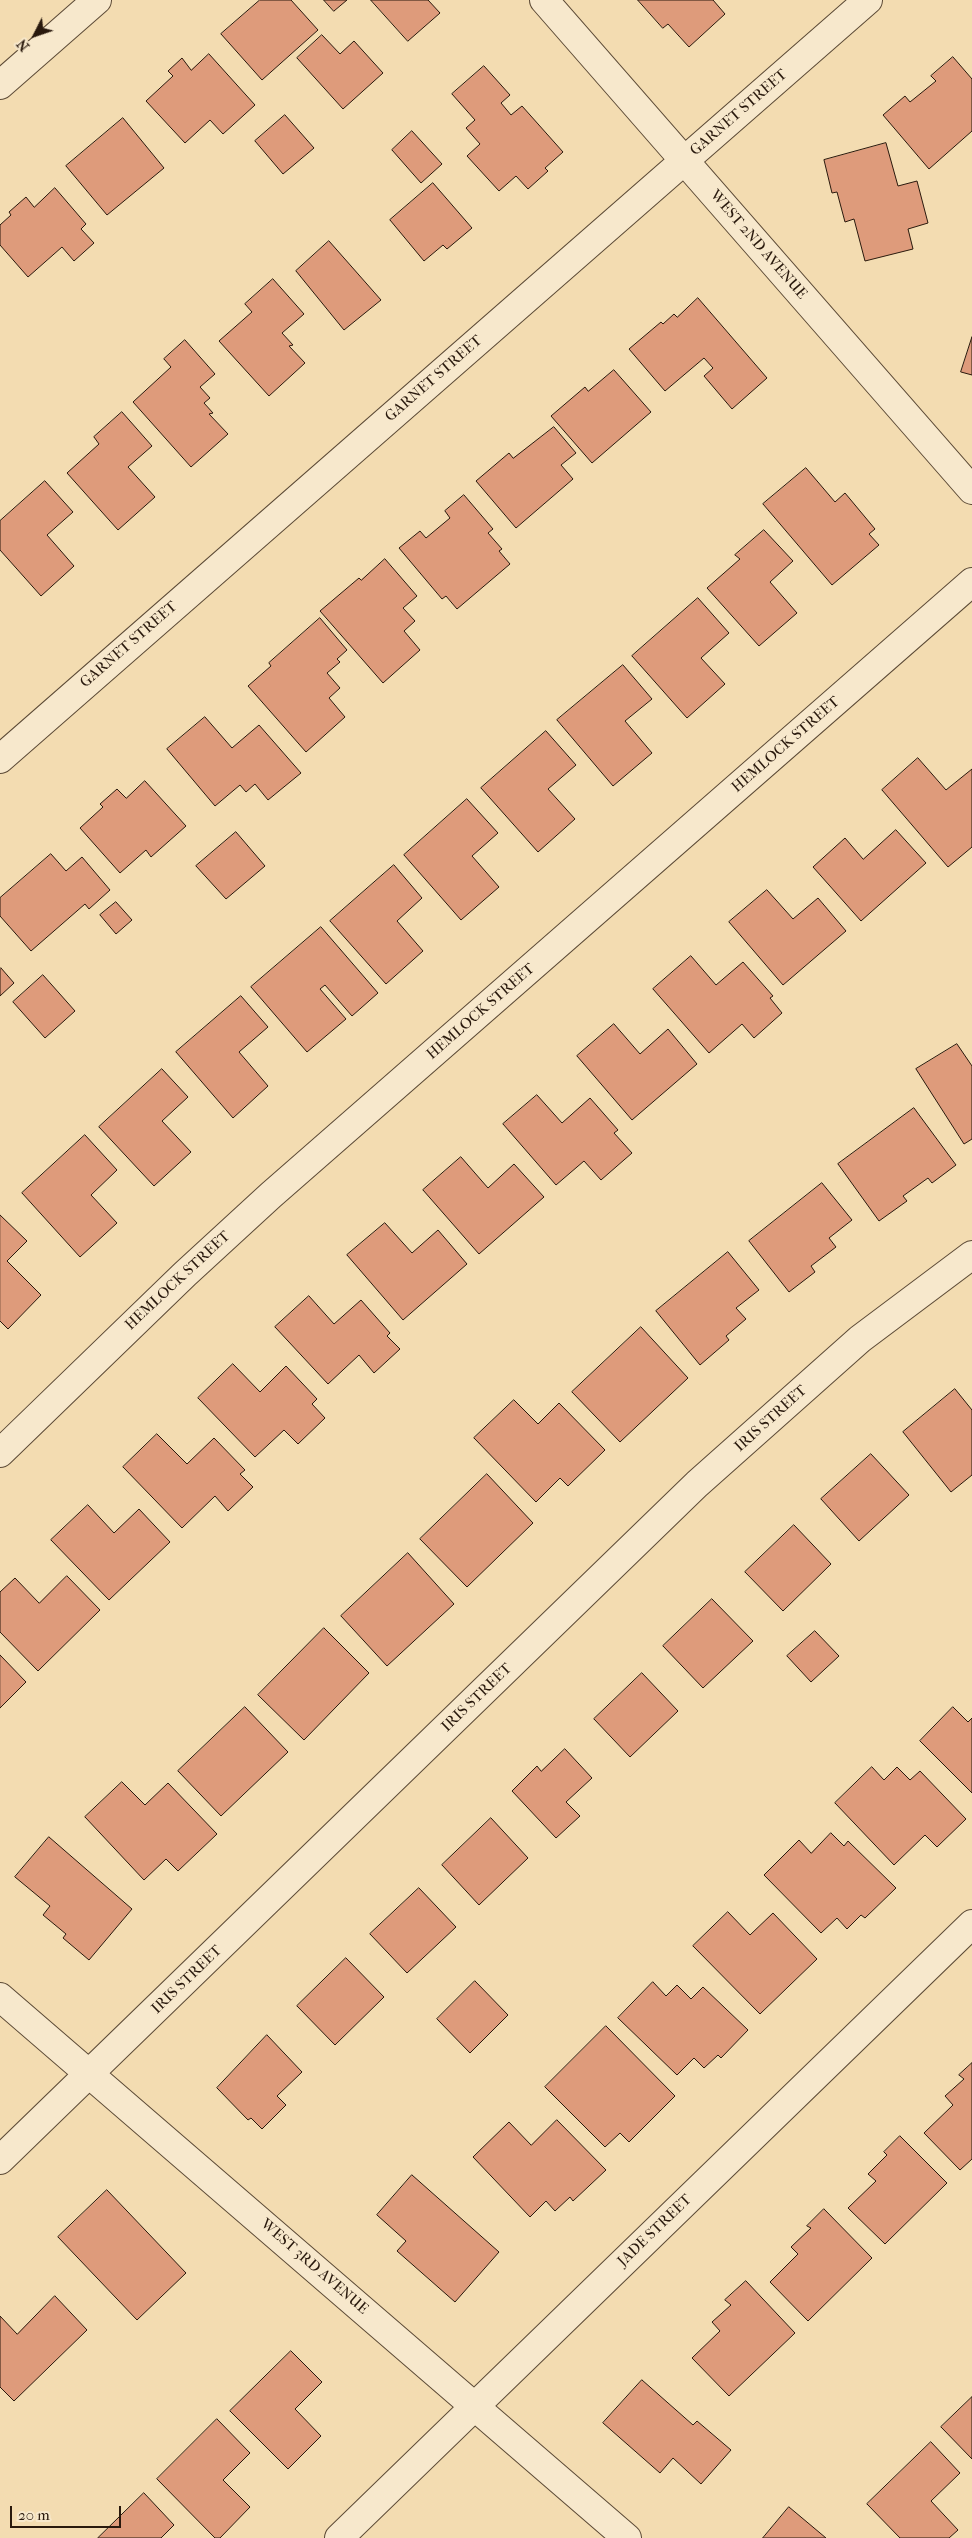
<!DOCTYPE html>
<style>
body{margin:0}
#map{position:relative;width:972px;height:2538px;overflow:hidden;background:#f3dcb1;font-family:"IM FELL French Canon",serif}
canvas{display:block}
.north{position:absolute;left:10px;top:10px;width:50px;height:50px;-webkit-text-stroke:4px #f7e8cc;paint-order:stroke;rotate:229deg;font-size:14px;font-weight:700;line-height:20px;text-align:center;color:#29190d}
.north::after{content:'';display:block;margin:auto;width:18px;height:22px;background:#29190d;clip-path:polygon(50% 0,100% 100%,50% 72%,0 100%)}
.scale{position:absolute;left:10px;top:2506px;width:111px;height:22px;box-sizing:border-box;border:2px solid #29190d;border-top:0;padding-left:6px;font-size:15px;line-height:18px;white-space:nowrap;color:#29190d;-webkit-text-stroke:4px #f7e8cc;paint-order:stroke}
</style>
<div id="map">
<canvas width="972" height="2538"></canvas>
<div class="north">N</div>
<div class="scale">20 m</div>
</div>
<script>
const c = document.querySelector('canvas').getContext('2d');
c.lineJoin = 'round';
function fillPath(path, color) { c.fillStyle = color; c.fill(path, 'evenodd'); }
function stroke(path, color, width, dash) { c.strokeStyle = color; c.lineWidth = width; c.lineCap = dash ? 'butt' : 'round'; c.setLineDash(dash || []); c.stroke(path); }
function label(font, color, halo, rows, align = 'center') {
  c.font = font + ' "IM FELL French Canon",serif'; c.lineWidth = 4; c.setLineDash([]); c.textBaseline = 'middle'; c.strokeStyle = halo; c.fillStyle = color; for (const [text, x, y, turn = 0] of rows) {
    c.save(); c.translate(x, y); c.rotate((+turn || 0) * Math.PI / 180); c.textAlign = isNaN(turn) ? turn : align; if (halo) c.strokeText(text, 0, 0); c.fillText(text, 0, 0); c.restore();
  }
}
const building = new Path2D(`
 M 260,0 L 291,0 L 318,30 L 262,80 L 221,34 Z
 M 324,0 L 347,0 L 334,11 Z
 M 371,0 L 428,0 L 440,13 L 408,41 Z
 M 638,0 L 713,0 L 725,14 L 689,47 L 668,24 L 663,28 Z
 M 322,35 L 340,54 L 354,41 L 383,73 L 343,109 L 297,58 Z
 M 209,54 L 255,105 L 223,134 L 210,120 L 185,143 L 146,101 L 173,76 L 168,71 L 182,58 L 191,70 Z
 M 953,57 L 972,79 L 972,131 L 929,169 L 883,115 L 905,96 L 910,102 L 936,81 L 931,76 Z
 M 484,66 L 510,95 L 501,103 L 511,115 L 522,106 L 563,152 L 545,168 L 548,171 L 528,189 L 516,176 L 499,191 L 467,156 L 480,144 L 466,128 L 475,120 L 452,94 Z
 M 285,115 L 314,148 L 283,174 L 255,141 Z
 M 123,118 L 164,168 L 107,215 L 66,166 Z
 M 412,131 L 442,164 L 421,183 L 392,150 Z
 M 886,143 L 898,186 L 917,181 L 928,223 L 908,229 L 913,249 L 865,261 L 854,219 L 845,222 L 837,192 L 832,193 L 824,160 Z
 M 433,183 L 472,228 L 447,249 L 443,245 L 424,261 L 390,220 Z
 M 55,188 L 86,224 L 81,229 L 94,243 L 74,261 L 62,247 L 28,277 L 0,245 L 0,225 L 11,215 L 9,212 L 26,197 L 34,207 Z
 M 329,241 L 381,300 L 344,330 L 296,271 Z
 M 273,279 L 304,314 L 282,333 L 293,345 L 289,346 L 305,363 L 269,396 L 219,341 L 252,312 L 245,304 Z
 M 698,298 L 767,378 L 732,409 L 704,376 L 713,368 L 704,358 L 665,391 L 629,349 L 661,322 L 663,324 L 674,314 L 677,317 Z
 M 972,337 L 972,375 L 961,372 Z
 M 185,340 L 215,374 L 200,387 L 210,398 L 204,403 L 213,413 L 209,414 L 228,434 L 191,467 L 133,402 L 171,367 L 164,359 Z
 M 614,370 L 651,412 L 592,463 L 551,416 L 585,387 L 588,391 Z
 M 122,412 L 152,446 L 128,467 L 155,497 L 118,530 L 67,473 L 99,444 L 94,437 Z
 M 554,427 L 576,453 L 561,465 L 573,479 L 516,528 L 476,481 L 509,453 L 513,458 Z
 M 806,468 L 835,502 L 845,493 L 875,529 L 869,534 L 879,545 L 832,585 L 763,504 Z
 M 45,481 L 73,512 L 47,535 L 74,566 L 41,596 L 0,550 L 0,521 Z
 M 464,495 L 493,529 L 488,533 L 502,549 L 499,551 L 510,564 L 457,609 L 446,596 L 442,599 L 399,548 L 420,531 L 426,538 L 450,518 L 445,511 Z
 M 764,530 L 793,561 L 770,582 L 797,613 L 759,646 L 707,588 L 740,559 L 735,555 Z
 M 385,559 L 417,596 L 403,608 L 415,621 L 404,631 L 420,650 L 383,683 L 320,611 L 359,578 L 361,580 Z
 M 698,598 L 729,633 L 701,658 L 725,684 L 687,718 L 632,656 Z
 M 320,618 L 347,650 L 337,659 L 340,662 L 327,673 L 340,688 L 329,698 L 345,717 L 306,752 L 248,686 L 271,666 L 269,663 Z
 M 623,665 L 652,699 L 625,721 L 652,753 L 613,786 L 557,720 Z
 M 205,717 L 232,748 L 259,725 L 301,773 L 268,800 L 255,784 L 246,792 L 240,785 L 215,806 L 167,749 Z
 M 546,731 L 576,765 L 548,789 L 575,819 L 538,852 L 481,788 Z
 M 918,758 L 946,790 L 972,769 L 972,847 L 948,867 L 882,790 Z
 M 145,781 L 186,826 L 151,857 L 146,850 L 120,873 L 80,828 L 103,807 L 100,804 L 117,789 L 126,798 Z
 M 467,799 L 498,833 L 472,856 L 499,887 L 461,920 L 404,855 Z
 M 896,830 L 926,863 L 861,921 L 813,867 L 845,838 L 863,859 Z
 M 236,832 L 265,866 L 226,899 L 196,866 Z
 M 51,854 L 66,871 L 82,857 L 110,890 L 89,909 L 85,904 L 31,951 L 0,916 L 0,898 Z
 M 394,865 L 422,898 L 397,921 L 423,951 L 386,984 L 330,921 Z
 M 767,890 L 793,919 L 818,898 L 846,931 L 783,985 L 729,922 Z
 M 116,902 L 132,920 L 116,934 L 100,915 Z
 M 321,927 L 378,993 L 352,1016 L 325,985 L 320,989 L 346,1019 L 307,1052 L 251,987 Z
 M 691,956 L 716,985 L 743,962 L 773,996 L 770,998 L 782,1013 L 754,1038 L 742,1024 L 709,1053 L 653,989 Z
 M 1,968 L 14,983 L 0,996 L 0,969 Z
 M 43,975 L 75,1011 L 45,1038 L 13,1002 Z
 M 241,996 L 268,1027 L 239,1052 L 268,1086 L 233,1118 L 176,1052 Z
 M 614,1024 L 640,1054 L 668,1029 L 697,1064 L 632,1120 L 577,1056 Z
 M 957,1044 L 972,1066 L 972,1139 L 964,1144 L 916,1069 Z
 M 162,1069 L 188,1097 L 162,1121 L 191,1152 L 154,1186 L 99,1127 Z
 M 537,1095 L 562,1123 L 590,1098 L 618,1130 L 614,1133 L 632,1153 L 601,1180 L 584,1161 L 556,1185 L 503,1124 Z
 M 914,1108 L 956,1165 L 932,1183 L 928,1178 L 903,1196 L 907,1201 L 879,1221 L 838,1164 Z
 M 85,1135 L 117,1170 L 91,1195 L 117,1223 L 80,1257 L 22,1193 Z
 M 461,1157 L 488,1188 L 514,1164 L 544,1197 L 479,1254 L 423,1190 Z
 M 822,1183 L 852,1220 L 829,1238 L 836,1247 L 811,1266 L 815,1272 L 789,1292 L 749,1241 Z
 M 0,1215 L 27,1241 L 7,1261 L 41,1295 L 8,1329 L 0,1321 Z
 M 385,1223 L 412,1253 L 438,1230 L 467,1264 L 403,1320 L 347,1255 Z
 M 728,1252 L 759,1290 L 736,1308 L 746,1319 L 726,1336 L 729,1340 L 700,1365 L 656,1311 Z
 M 309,1296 L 334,1324 L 361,1300 L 390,1333 L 387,1336 L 400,1349 L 374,1373 L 359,1355 L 328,1384 L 275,1327 Z
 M 641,1327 L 688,1378 L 620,1442 L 572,1392 Z
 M 233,1364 L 260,1392 L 286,1366 L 317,1399 L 312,1404 L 325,1418 L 298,1444 L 284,1430 L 255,1457 L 198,1398 Z
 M 955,1389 L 972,1410 L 972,1475 L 951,1492 L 903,1432 Z
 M 514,1400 L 538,1424 L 559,1403 L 605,1450 L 568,1486 L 560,1478 L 536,1502 L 474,1438 Z
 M 157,1434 L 187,1464 L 214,1438 L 245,1470 L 240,1474 L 253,1487 L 228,1511 L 215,1496 L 182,1528 L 123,1467 Z
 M 871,1454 L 909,1495 L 859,1541 L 821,1499 Z
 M 487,1474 L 533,1523 L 467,1587 L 420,1539 Z
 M 88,1505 L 114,1533 L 139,1509 L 170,1542 L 109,1600 L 51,1540 Z
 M 794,1525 L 831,1564 L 783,1611 L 745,1572 Z
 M 408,1553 L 454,1604 L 387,1666 L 341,1616 Z
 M 67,1576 L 100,1610 L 38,1671 L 0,1632 L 0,1592 L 15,1578 L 39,1603 Z
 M 712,1599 L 753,1641 L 703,1688 L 663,1646 Z
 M 324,1628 L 369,1673 L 304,1740 L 258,1695 Z
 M 815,1631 L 839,1656 L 811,1682 L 787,1656 Z
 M 0,1655 L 26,1682 L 0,1708 Z
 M 642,1673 L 678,1711 L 630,1757 L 594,1719 Z
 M 245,1707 L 288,1752 L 221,1816 L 178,1771 Z
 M 953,1707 L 968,1722 L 972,1718 L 972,1793 L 920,1741 Z
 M 565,1749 L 592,1778 L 566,1802 L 580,1816 L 556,1838 L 512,1791 L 537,1766 L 541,1771 Z
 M 872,1767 L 884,1780 L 897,1767 L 910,1780 L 920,1771 L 966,1819 L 937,1847 L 925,1835 L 894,1865 L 835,1803 Z
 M 122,1782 L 145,1805 L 168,1783 L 217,1834 L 178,1871 L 166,1859 L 144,1880 L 85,1817 Z
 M 491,1818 L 528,1858 L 479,1905 L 442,1865 Z
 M 831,1833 L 844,1846 L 848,1841 L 896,1888 L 865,1918 L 861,1915 L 847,1929 L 837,1918 L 821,1933 L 764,1875 L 799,1840 L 811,1853 Z
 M 49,1837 L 132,1909 L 89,1960 L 63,1938 L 66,1934 L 43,1915 L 50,1906 L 15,1877 Z
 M 419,1888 L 456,1927 L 407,1973 L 370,1934 Z
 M 728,1912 L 750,1935 L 773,1913 L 817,1959 L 760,2014 L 693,1946 Z
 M 346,1958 L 384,1997 L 335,2045 L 297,2006 Z
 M 475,1981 L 508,2015 L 470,2053 L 437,2019 Z
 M 653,1982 L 666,1996 L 677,1985 L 691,1999 L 703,1987 L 748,2030 L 721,2058 L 718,2055 L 704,2068 L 694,2058 L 677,2075 L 618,2018 Z
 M 606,2026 L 675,2096 L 629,2142 L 620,2133 L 605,2147 L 545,2087 Z
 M 267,2035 L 302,2072 L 277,2096 L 286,2105 L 262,2129 L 251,2118 L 248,2120 L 217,2088 Z
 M 972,2063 L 972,2159 L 960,2170 L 924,2133 L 953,2105 L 945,2096 L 964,2079 L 959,2075 Z
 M 557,2120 L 606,2170 L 573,2201 L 570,2197 L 555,2211 L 546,2201 L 530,2217 L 473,2157 L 509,2122 L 531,2145 Z
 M 900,2136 L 947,2183 L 885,2244 L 848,2208 L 876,2181 L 868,2174 L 887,2155 L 884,2152 Z
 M 412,2175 L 499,2252 L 455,2302 L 397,2251 L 406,2241 L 377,2215 Z
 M 107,2190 L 186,2273 L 137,2320 L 58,2237 Z
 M 824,2209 L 872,2258 L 808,2321 L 770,2282 L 798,2254 L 791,2247 L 811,2228 L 807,2226 Z
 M 746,2281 L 795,2333 L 729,2396 L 692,2358 L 720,2331 L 712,2322 L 731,2305 L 725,2300 Z
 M 55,2296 L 87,2330 L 14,2401 L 0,2387 L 0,2316 L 17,2334 Z
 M 291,2351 L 322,2382 L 295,2409 L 321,2436 L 288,2469 L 230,2411 Z
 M 642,2380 L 693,2425 L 697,2421 L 731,2450 L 701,2484 L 673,2458 L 660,2473 L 603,2423 Z
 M 972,2397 L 972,2459 L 941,2427 Z
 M 217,2419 L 250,2453 L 223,2480 L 250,2507 L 220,2538 L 215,2538 L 157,2479 Z
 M 931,2442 L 960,2473 L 931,2501 L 958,2530 L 949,2538 L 900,2538 L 867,2504 Z
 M 144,2493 L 174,2525 L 161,2538 L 98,2538 Z
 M 789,2507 L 826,2538 L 763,2538 Z`);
fillPath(building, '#de9b7b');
stroke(building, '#29190d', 1);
const street = new Path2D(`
 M 544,0 L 972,490
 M 0,85 L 97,0
 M 0,759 L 868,0
 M 0,1453 L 185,1274 L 271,1195 L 972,582
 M 0,1997 L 627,2538
 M 0,2160 L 697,1484 L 860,1339 L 972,1255
 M 339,2538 L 972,1924`);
stroke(street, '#5c4a36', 30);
stroke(street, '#f7e8cc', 28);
label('15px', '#29190d', '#f7e8cc', [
 ["GARNET STREET",739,113,-41],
 ["WEST 2ND AVENUE",758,245,49],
 ["GARNET STREET",434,379,-41],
 ["GARNET STREET",129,645,-41],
 ["HEMLOCK STREET",786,745,-41],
 ["HEMLOCK STREET",481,1012,-41],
 ["HEMLOCK STREET",178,1281,-43],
 ["IRIS STREET",771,1419,-42],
 ["IRIS STREET",477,1698,-44],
 ["IRIS STREET",187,1980,-44],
 ["JADE STREET",655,2231,-44],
 ["WEST 3RD AVENUE",314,2267,41]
]);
</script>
